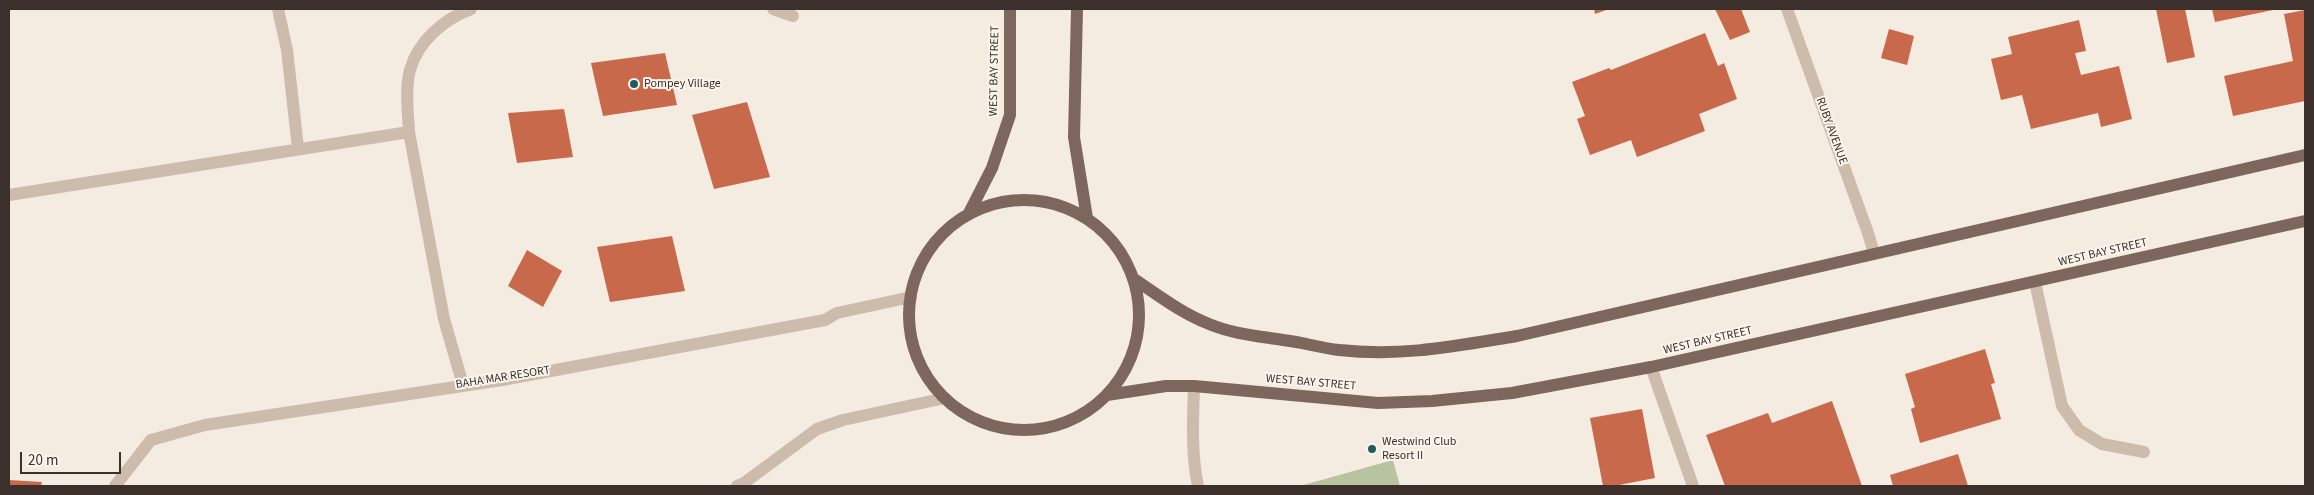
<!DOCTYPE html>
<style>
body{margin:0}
#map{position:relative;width:2314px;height:495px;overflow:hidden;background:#f4ebe1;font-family:"Source Sans 3",sans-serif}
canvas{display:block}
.frame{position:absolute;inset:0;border:10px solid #3b302b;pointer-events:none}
.scale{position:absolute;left:20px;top:452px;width:101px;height:22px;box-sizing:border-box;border:2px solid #3b302b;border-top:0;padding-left:6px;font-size:15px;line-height:18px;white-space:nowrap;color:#3b302b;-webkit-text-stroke:4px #fbf5ee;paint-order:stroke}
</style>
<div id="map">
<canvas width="2314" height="495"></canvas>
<div class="frame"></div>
<div class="scale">20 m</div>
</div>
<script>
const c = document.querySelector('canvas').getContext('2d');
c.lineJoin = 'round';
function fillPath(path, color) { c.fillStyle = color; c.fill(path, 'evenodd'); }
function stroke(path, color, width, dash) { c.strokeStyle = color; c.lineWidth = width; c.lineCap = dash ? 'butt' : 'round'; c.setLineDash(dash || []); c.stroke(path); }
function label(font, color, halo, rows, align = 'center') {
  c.font = font + ' "Source Sans 3",sans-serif'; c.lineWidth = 4; c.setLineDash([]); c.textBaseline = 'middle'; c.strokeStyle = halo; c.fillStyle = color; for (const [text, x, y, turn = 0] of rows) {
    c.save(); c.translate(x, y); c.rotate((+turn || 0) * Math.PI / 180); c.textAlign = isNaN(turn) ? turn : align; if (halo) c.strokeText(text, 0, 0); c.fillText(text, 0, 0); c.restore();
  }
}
fillPath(new Path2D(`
 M 1393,460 L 1400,486 L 1300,486 Z`), '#b8c4a0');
fillPath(new Path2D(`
 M 1594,9 L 1609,9 L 1595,14 Z
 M 1715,9 L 1741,9 L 1750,32 L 1730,40 Z
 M 2156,9 L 2185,9 L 2195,57 L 2167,63 Z
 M 2212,9 L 2273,9 L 2273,10 L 2215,22 Z
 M 2305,10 L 2305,101 L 2233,116 L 2224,76 L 2293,61 L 2284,14 Z
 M 2079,20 L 2086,51 L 2075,53 L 2081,75 L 2119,66 L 2132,119 L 2101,127 L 2098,113 L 2031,129 L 2022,95 L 2001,100 L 1991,59 L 2012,54 L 2008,37 Z
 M 1889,29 L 1914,36 L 1907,65 L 1881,58 Z
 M 1705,33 L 1718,66 L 1724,63 L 1737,99 L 1699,114 L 1705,131 L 1637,157 L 1631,140 L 1590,155 L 1577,119 L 1585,116 L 1572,82 L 1609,68 L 1611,70 Z
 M 665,53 L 677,105 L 603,116 L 591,63 Z
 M 747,102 L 770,177 L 714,189 L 692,115 Z
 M 564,109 L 573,157 L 517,163 L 508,113 Z
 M 672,236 L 685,291 L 610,302 L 597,247 Z
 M 527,250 L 562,271 L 543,307 L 508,286 Z
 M 1985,349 L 1995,383 L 1991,384 L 2001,419 L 1920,443 L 1911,409 L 1915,407 L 1905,374 Z
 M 1832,401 L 1862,486 L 1725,486 L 1706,435 L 1768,413 L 1772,423 Z
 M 1642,409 L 1655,478 L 1614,486 L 1603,486 L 1590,418 Z
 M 1958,454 L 1968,486 L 1893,486 L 1890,475 Z
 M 9,480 L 42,482 L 41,486 L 9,486 Z`), '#c8694b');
stroke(new Path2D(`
 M 278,9 L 287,50 L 298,148
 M 773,9 L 793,16
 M 1787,9 L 1868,233 L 1874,253
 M 9,195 L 409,132
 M 2035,282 L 2062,406 L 2079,430 L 2102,444 L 2144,452
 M 1651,367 L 1693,486
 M 463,385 L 444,319 L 409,132 C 408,112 405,89 410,70 C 418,41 444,19 471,9
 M 1194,386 C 1193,420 1191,453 1198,486
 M 115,486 L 151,440 L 205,425 L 502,380 L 825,320 L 837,313 L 911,297
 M 737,486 L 744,483 L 817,429 L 843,420 L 945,398`), '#cdbbac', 12);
stroke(new Path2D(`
 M 1077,9 L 1074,137 L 1087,218
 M909 315a115 115 0 1 1 230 0a115 115 0 1 1-230 0Z
 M 968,215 L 992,168 L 1010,115 L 1010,9
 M 1134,279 C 1158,295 1181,313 1209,324 C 1233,334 1258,336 1283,340 C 1302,342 1320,348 1339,350 C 1403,357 1455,346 1517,336 L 2305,155
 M 1107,395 L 1166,386 L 1194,386 L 1378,403 L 1432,401 L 1512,393 L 1651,367 L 2305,221`), '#7d675c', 12);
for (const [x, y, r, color] of [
 [634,84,5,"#1f5a5e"],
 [1372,449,5,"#1f5a5e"]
]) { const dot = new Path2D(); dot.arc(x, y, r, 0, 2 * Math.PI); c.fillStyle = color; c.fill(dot); stroke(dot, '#fbf5ee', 2); }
label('12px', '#3b302b', '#fbf5ee', [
 ["WEST BAY STREET",995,71,-89],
 ["RUBY AVENUE",1831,131,70],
 ["WEST BAY STREET",2103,253,-13],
 ["WEST BAY STREET",1708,341,-13],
 ["BAHA MAR RESORT",503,378,-9],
 ["WEST BAY STREET",1311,383,5]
]);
label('12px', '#3b302b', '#fbf5ee', [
 ["Pompey Village",644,84],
 ["Westwind Club",1382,442],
 ["Resort II",1382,456]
], 'left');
</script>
